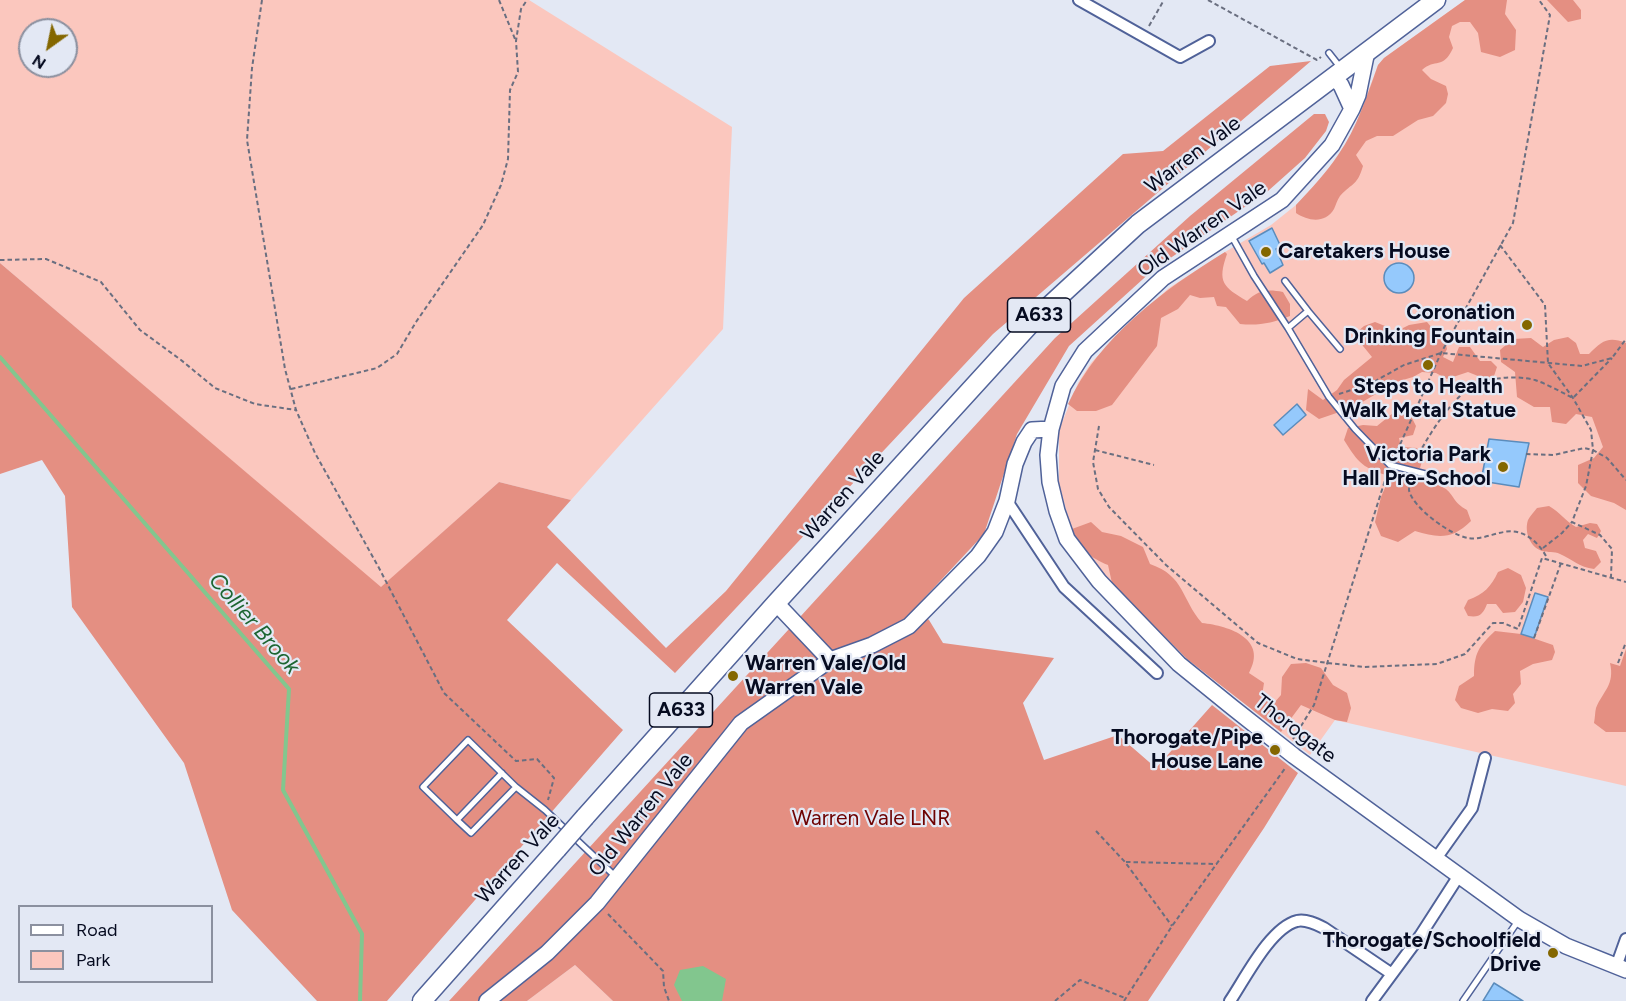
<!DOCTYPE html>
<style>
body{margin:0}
#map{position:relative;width:1626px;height:1001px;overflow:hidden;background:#e3e8f4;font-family:Figtree,sans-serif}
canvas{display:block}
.legend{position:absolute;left:18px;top:905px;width:195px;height:78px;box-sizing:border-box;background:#e3e8f4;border:2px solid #8b909f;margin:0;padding:8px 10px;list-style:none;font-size:18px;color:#060b20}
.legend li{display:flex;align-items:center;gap:12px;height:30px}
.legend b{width:30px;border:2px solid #8b909f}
.north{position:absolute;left:18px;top:18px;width:60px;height:60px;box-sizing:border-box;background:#e3e8f4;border:2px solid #8b909f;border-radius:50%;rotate:213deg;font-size:16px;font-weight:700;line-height:24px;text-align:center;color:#060b20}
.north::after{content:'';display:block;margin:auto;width:21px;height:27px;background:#846700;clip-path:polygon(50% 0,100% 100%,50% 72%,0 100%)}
</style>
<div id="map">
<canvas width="1626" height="1001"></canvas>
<ul class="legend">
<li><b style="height:8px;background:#fff"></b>Road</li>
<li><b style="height:16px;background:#fbc7be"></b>Park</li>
</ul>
<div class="north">N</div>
</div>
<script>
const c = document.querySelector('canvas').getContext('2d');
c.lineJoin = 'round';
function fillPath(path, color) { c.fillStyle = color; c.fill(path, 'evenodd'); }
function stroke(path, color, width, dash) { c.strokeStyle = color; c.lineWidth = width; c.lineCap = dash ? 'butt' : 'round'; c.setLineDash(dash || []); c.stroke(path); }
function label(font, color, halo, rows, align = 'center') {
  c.font = font + ' Figtree,sans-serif'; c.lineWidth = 4.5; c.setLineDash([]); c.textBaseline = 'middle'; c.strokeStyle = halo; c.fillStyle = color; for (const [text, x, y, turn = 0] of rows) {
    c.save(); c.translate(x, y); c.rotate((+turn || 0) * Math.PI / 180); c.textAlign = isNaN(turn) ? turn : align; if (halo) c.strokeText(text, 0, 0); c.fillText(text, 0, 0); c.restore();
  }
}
fillPath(new Path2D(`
 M 0,0 L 529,0 L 732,127 L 723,329 L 571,500 L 499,482 L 381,588 L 0,263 ZM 30,30 L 66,30 L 66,66 L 30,66 Z
 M 1465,0 L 1626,0 L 1626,786 L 1335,720 L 1310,755 L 1187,659 L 1101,572 L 1074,538 L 1059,484 L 1059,430 L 1078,383 L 1091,363 L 1125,327 L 1169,288 L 1225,252 L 1271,225 L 1296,205 L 1320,179 L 1339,155 L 1354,129 L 1378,65 L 1384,58 Z
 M 575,965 L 613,1001 L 527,1001 Z`), '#fbc7be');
fillPath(new Path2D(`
 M 1465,0 L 1507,0 L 1505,14 L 1516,30 L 1515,50 L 1500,57 L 1481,52 L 1478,33 L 1470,22 L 1460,22 L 1452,26 L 1449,37 L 1453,48 C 1443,70 1435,58 1422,70 L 1431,79 L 1446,86 L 1448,94 L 1446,103 L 1433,116 L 1418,120 L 1393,136 L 1377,136 L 1366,141 L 1356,155 L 1363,166 C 1357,186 1353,182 1340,196 C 1337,200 1336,205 1334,209 C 1325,224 1308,221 1296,213 L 1296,205 C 1311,189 1326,173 1338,155 C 1357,128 1367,96 1378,65 L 1384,58 Z
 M 1547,0 L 1573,0 L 1581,10 L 1581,19 L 1568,22 Z
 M 1311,61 L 993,334 L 675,673 L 557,563 L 507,620 L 623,730 L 387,1001 L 317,1001 L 232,910 L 184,763 L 72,607 L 65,496 L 42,460 L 0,474 L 0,263 L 381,587 L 499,482 L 571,500 L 547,527 L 666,648 L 726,591 L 964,298 L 1123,154 L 1163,151 L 1270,66 Z
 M 1314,114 L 1325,114 L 1329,122 L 1326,131 L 1305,158 L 1268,191 L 1153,270 L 1069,346 L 1017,434 L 984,534 L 916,607 L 929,620 L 943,643 L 1054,658 L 1023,703 L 1044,760 L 1118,735 L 1156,768 L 1212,705 L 1298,773 L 1264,828 L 1148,1001 L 613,1001 L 575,965 L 527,1001 L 449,1001 L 1055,338 L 1190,216 Z
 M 1225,252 L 1227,254 C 1217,282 1223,287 1247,301 C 1259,290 1267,289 1283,292 L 1290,304 L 1290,316 C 1272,323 1259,326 1240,324 L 1226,307 L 1217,306 L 1214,297 L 1200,298 L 1190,295 L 1178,309 L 1161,318 L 1157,346 L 1112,405 L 1096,411 L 1077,411 L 1068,404 C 1099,337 1163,290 1225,252 Z
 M 1375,322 L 1385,326 L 1385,334 L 1389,339 L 1399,338 L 1403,328 L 1409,325 L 1427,322 L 1432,328 L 1433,335 L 1445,340 L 1447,349 L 1443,357 L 1453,362 L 1459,347 L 1470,347 L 1480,361 L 1491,361 L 1497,367 L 1494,376 L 1483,378 L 1468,372 L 1447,379 L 1436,373 L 1422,372 L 1413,377 L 1396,382 L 1354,407 L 1319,419 L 1306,410 L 1308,389 L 1323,400 L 1337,390 L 1344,380 L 1372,357 L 1354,335 L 1364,326 Z
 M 1568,337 L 1576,343 L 1580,354 L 1589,354 C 1602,341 1608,336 1626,343 L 1626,510 L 1614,503 L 1591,496 L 1578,483 L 1578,465 L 1594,458 L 1603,447 L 1592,417 L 1576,414 L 1566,424 L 1552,422 L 1550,407 L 1534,407 L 1517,397 L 1515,372 L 1501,362 L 1500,350 L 1513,339 L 1531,338 L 1543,347 L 1554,340 Z
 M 1398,409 L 1409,412 L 1416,426 L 1413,435 L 1399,438 L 1401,447 L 1417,448 L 1423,458 L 1420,468 L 1408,474 L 1407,479 C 1418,481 1436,482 1446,489 C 1455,497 1453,502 1467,510 L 1471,521 C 1452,540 1438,538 1415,531 L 1398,542 L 1381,536 L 1375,522 L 1381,497 L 1390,476 C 1364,469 1358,463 1344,440 L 1348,428 L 1363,425 L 1377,426 Z
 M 1549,506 C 1560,512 1565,521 1576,527 L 1590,523 L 1597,524 L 1601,531 L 1597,538 L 1588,534 L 1583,540 L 1585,548 L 1596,551 L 1601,562 L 1594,569 C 1579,567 1573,560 1560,554 C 1554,551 1548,553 1542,551 C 1530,547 1524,532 1528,520 C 1530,516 1534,512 1537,508 Z
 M 1091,522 L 1102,532 L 1121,536 L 1143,547 L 1150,564 C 1185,576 1181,599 1202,623 C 1230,626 1268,639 1249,673 L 1264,683 L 1262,696 L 1274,703 L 1281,695 L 1282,677 L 1291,664 L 1306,663 L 1321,668 L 1333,685 L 1347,693 L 1351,708 L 1347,722 L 1335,720 L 1301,705 L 1281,732 L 1187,659 L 1112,583 L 1108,565 C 1091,558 1077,548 1072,529 Z
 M 1508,568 L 1521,575 L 1526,588 L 1523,602 L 1515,612 L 1503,613 L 1496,604 L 1487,604 C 1483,614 1480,618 1468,616 L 1464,608 L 1468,600 C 1484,594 1491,587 1498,572 Z
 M 1495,631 L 1521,634 L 1553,645 L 1555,652 L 1552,660 L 1533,664 L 1520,671 L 1521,684 L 1513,694 L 1515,703 L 1508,711 L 1492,709 L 1478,713 L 1461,708 L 1455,700 L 1459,686 L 1474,676 C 1474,653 1479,646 1495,631 Z
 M 1626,649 L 1626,732 L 1606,732 L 1594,723 C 1595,718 1595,712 1596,708 C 1603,691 1615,685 1610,663 L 1620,666 Z`), '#e48f82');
fillPath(new Path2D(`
 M 703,966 L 726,979 L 722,1001 L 682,1001 L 674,985 L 680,970 Z`), '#82c68e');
stroke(new Path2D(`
 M 0,357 L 289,689 L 283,790 L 362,934 L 360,1001`), '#82c68e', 4);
const building = new Path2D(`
 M 1272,228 L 1281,247 L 1276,249 L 1283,265 L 1270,273 L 1264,263 L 1262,264 L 1249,241 Z
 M1384 278a15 15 0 1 1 30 0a15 15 0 1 1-30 0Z
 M 1297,404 L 1306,415 L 1283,435 L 1274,425 Z
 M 1489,439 L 1529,443 L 1519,487 L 1481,481 Z
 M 1535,593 L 1548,597 L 1534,638 L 1521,634 Z
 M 1494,983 L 1523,1001 L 1483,1001 Z`);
fillPath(building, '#95c9fc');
stroke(building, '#5b8cbc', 1.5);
const lane = new Path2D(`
 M 1329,53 L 1340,67
 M 1231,235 L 1254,276 L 1288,328 L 1308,311 L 1340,349
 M 1285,281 L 1308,311
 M 1288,328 L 1329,397 L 1355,429 L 1390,465 L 1445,479
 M 516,787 L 545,810 L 616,877
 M 457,820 L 423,787 L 468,740 L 516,787 L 471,833 L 457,820 L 502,773
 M 1463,1001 L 1518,921`);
const street = new Path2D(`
 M 1079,0 L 1180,57 L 1209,41
 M 1007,501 L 1064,587 L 1157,673
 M 1435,860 L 1472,808 L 1485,758
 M 1616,967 L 1626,939
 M 1230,1001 C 1245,979 1270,928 1297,921 C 1306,919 1316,924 1324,928 L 1392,974
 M 1372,1001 L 1420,936 L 1458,877`);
const secondary = new Path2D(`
 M 1333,77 L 1341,85 L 1352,109 L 1332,145 L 1282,200 L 1163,278 L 1085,351 L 1063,386 L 1051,429 L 1048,455 L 1050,482 L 1057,511 L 1067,539 L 1099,581 L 1179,664 L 1232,707 L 1294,756 L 1519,919 L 1566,946 L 1626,970
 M 1352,109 L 1358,95 L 1367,51
 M 776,603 L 830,660
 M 487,1001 L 547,953 L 597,903 L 741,723 L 830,660 L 872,645 L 909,626 L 978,556 L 995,532 L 1007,501 L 1015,464 L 1024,442 L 1032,430 L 1051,429`);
const primary = new Path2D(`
 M 585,817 L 776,603 L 1035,319 L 1138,224 L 1436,0
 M 422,1001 L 557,849`);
stroke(lane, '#506299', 8);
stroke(street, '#506299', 14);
stroke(secondary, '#506299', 18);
stroke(primary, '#506299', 21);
stroke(new Path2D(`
 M 262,0 L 252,68 L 247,140 L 285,369 L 296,410 L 315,453 L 379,568 L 444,693 L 516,761 L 537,759 L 554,778 L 548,800
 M 499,0 L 515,39
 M 1208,0 L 1317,60 L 1321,57
 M 1149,26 L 1164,0
 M 1500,245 L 1545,305 L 1548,363 L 1573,398 L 1591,430 L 1593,450 L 1607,458 L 1626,480
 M 0,260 L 46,259 L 101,282 L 140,330 L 181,360 L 215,388 L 255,404 L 296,410
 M 291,389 L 377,368 L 397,354 L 416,322 L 483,225 L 501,185 L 508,159 L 510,90 L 518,72 L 516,41 L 521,9 L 527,0
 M 1339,394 L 1370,384 L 1404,365 L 1441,353 L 1582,366 L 1612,358 L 1626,339
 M 1099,426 L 1093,462 L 1098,489 L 1109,507 L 1166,565 L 1258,643 L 1297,659 L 1328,663 L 1364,667 L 1437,664 L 1465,654 L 1493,623 L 1503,623 L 1518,629 L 1542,558 L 1626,582
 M 1095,450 L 1154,465
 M 1526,454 L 1554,455 L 1584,448 L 1593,450 L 1586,486 L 1572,522 L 1600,535 L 1612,549 L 1611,577
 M 1394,458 L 1441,353 L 1513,223 L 1550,15 L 1539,0
 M 1415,461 C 1427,438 1442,414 1460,396 C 1478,378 1511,374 1535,380 C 1547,384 1561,392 1573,398 L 1612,358
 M 1410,480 C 1410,483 1409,487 1409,490 C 1412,507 1450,535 1468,538 C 1480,540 1492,534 1504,532 C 1523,528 1539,542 1547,558
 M 1543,548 L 1562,533 L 1572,522
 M 1534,638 L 1561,563
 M 1618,663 L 1626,642
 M 1293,739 L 1314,705 L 1387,474
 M 1096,831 L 1125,862 L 1172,926
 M 1126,862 L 1217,864
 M 608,914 L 663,971 L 664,987 L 669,1001
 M 1055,1001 L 1080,980 L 1125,998
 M 1124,1001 L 1172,926 L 1286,767`), '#6a6f80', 2, [4.5, 3]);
stroke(lane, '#fff', 5);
stroke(street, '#fff', 10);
stroke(secondary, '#fff', 15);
stroke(primary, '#fff', 18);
const primaryBridge = new Path2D(`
 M 557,849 L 585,817`);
stroke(primaryBridge, '#506299', 21, []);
stroke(primaryBridge, '#fff', 18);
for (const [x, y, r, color] of [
 [1266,252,6,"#846700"],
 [1527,325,6,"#846700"],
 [1428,365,6,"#846700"],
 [1503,467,6,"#846700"],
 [733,676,6,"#846700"],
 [1275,750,6,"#846700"],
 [1553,953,6,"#846700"]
]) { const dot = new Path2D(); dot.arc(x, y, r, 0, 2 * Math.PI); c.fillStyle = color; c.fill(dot); stroke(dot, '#e3e8f4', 2); }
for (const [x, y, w] of [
 [1039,315,63],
 [681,710,63]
]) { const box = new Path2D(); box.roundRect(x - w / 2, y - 17, w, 34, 4.5); c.fillStyle = '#e3e8f4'; c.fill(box); stroke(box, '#060b20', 1.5); }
label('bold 20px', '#060b20', null, [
 ["A633",1039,315],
 ["A633",681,710]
]);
label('21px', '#060b20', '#e3e8f4', [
 ["Warren Vale",1193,155,-37],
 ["Old Warren Vale",1202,229,-35],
 ["Warren Vale",843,496,-48],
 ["Thorogate",1295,729,38],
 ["Old Warren Vale",641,815,-51],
 ["Warren Vale",518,859,-48]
]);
label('bold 21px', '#060b20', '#e3e8f4', [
 ["Caretakers House",1278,252,"left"],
 ["Coronation",1515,313],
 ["Drinking Fountain",1515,337],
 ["Steps to Health",1428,387,"center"],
 ["Walk Metal Statue",1428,411,"center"],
 ["Victoria Park",1491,455],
 ["Hall Pre-School",1491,479],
 ["Warren Vale/Old",745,664,"left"],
 ["Warren Vale",745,688,"left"],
 ["Thorogate/Pipe",1263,738],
 ["House Lane",1263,762],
 ["Thorogate/Schoolfield",1541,941],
 ["Drive",1541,965]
], 'right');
label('21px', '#6d0202', '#e3e8f4', [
 ["Warren Vale LNR",871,819]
]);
label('italic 22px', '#1c6531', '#e3e8f4', [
 ["Collier Brook",254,624,49]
]);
</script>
